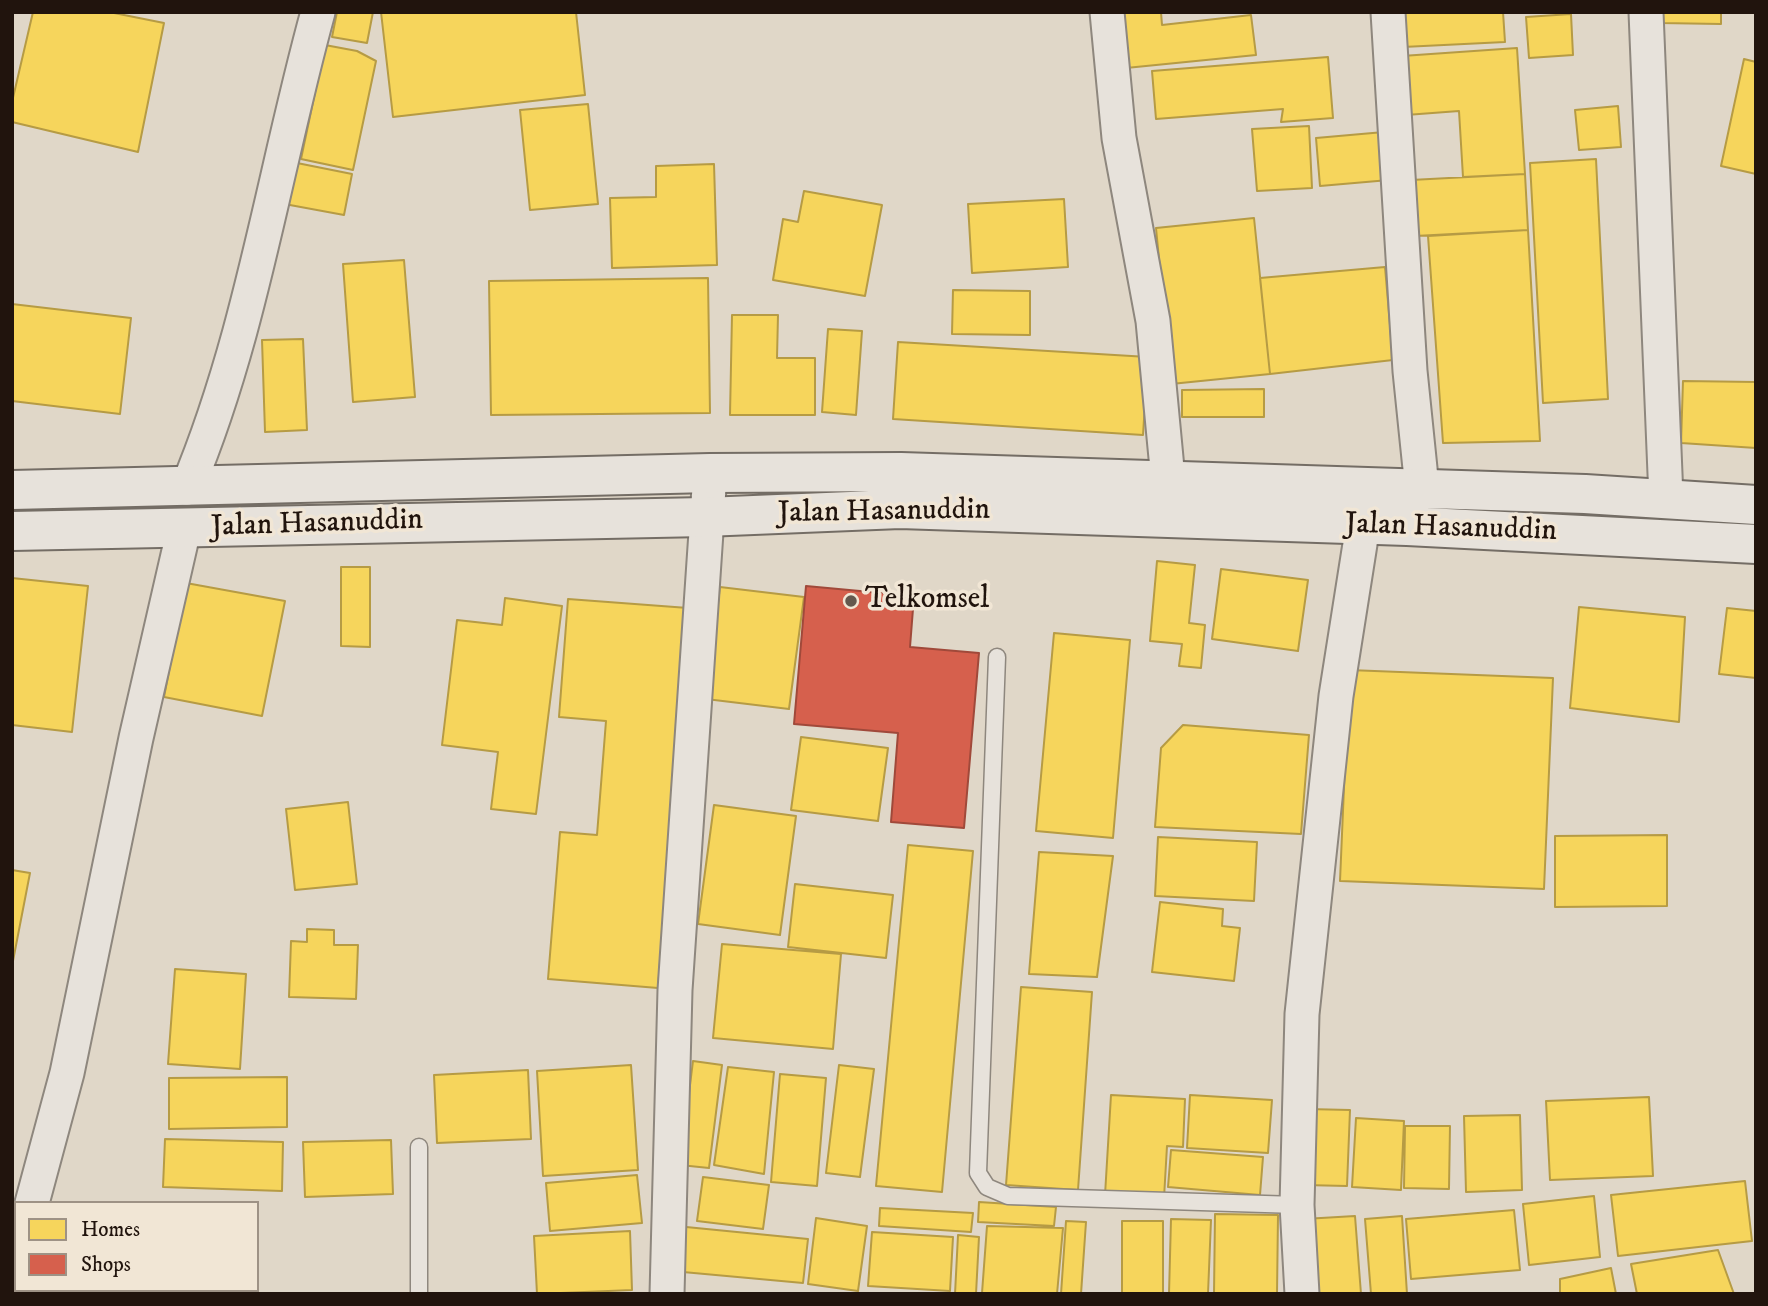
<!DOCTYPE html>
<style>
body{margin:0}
#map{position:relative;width:1768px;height:1306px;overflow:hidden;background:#e0d7c8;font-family:"IM FELL DW Pica",serif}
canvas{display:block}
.frame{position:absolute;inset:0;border:14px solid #21140d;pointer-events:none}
.legend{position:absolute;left:14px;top:1201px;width:245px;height:91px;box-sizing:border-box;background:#f1e6d5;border:2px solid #9e9285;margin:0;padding:9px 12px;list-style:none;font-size:21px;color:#21140d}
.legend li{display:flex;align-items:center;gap:14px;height:35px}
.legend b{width:35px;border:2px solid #9e9285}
</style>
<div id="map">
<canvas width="1768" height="1306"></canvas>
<div class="frame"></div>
<ul class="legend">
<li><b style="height:19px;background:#f6d55c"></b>Homes</li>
<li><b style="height:19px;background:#d6604d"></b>Shops</li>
</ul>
</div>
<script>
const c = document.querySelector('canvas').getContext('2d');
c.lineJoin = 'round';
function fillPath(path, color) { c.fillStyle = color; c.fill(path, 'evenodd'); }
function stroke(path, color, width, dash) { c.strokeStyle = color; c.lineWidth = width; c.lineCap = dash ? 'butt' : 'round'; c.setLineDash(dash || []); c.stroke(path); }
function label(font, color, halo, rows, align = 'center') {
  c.font = font + ' "IM FELL DW Pica",serif'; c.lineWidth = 7; c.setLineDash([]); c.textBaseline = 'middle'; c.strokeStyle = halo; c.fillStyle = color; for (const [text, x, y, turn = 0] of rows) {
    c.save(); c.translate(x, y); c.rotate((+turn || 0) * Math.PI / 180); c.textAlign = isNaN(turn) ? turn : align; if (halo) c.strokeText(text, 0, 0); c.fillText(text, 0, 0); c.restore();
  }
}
const homes = new Path2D(`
 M 33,12 L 109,12 L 164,23 L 138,152 L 12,122 L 12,102 Z
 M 337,12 L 373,12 L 367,43 L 332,37 Z
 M 381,12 L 576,12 L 585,95 L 393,117 Z
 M 1110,12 L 1161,12 L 1162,25 L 1251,15 L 1256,55 L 1116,69 Z
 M 1401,12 L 1503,12 L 1505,42 L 1403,47 Z
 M 1660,12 L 1721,12 L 1721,24 L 1660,23 Z
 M 1571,14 L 1573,55 L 1529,58 L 1526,17 Z
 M 325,45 L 357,51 L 376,61 L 353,170 L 301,159 Z
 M 1517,48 L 1525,174 L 1463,177 L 1459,111 L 1406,115 L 1402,56 Z
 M 1328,57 L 1333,118 L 1281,122 L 1283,109 L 1156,119 L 1152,71 Z
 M 1744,59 L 1756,62 L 1756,174 L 1721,166 Z
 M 588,104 L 598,204 L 530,210 L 520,110 Z
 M 1618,106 L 1621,147 L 1579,150 L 1575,110 Z
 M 1309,126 L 1312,188 L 1257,191 L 1252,129 Z
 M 1384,132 L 1389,180 L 1320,186 L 1316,138 Z
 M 1596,159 L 1608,399 L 1543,403 L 1530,163 Z
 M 287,161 L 352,174 L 344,215 L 279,203 Z
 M 714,164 L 717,265 L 612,268 L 610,198 L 656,197 L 656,166 Z
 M 1525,174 L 1528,230 L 1415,236 L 1411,180 Z
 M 804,191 L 882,205 L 865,296 L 773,280 L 783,219 L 798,222 Z
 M 1064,199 L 1068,267 L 972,273 L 968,204 Z
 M 1254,218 L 1270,374 L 1171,384 L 1156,228 Z
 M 1528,230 L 1540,441 L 1443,443 L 1428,236 Z
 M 404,260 L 415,397 L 353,402 L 343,264 Z
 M 1385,267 L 1393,360 L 1270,374 L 1260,278 Z
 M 708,278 L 710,413 L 491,415 L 489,281 Z
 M 953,290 L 1030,291 L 1030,335 L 952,334 Z
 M 12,304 L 131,318 L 120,414 L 12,401 Z
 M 732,315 L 778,315 L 777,358 L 815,358 L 815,415 L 730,415 Z
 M 828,329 L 862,331 L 856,415 L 822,412 Z
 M 303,339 L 307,430 L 265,432 L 262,340 Z
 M 898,342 L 1148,357 L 1143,435 L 893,419 Z
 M 1683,381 L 1756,382 L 1756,448 L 1681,443 Z
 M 1264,389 L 1264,417 L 1182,417 L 1182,390 Z
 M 1157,561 L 1195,565 L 1189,623 L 1205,625 L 1201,668 L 1179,666 L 1182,644 L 1150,641 Z
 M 341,567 L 370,567 L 370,647 L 341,646 Z
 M 1221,569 L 1308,580 L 1298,651 L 1212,639 Z
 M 12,578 L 88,586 L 72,732 L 12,725 Z
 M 186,583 L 285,601 L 262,716 L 164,697 Z
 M 720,587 L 804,597 L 789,709 L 706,699 Z
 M 505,598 L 562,606 L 536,814 L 491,809 L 498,752 L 442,745 L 457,620 L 502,625 Z
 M 568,599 L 688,608 L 658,988 L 548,979 L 560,832 L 597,835 L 606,721 L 559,717 Z
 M 1579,607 L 1685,617 L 1679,722 L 1570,708 Z
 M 1727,608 L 1756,611 L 1756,678 L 1719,674 Z
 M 1054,633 L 1130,640 L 1113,838 L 1036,831 Z
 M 1349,670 L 1553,678 L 1544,889 L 1340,881 Z
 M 1183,725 L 1309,735 L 1301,834 L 1155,827 L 1161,748 Z
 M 801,737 L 888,748 L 878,821 L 791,810 Z
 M 348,802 L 357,884 L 295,890 L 286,809 Z
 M 714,805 L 796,816 L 780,935 L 698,924 Z
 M 1667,835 L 1667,906 L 1555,907 L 1555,836 Z
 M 1158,837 L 1257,842 L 1254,901 L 1155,896 Z
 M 908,845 L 973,851 L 942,1192 L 876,1186 Z
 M 1039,852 L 1113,856 L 1097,977 L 1029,974 Z
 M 12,870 L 30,873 L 12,966 Z
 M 795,884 L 893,895 L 886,958 L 788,947 Z
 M 1160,902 L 1223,909 L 1222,926 L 1240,928 L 1234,981 L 1152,972 Z
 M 307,929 L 334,930 L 334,945 L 358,945 L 356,999 L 289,997 L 291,941 L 307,942 Z
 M 722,944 L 841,954 L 833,1049 L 713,1038 Z
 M 175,969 L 246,974 L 240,1069 L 168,1064 Z
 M 1021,987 L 1092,992 L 1078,1190 L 1006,1185 Z
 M 693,1061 L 722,1065 L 709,1168 L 680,1165 Z
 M 631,1065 L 638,1170 L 543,1176 L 537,1071 Z
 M 839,1065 L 874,1069 L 860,1177 L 826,1173 Z
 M 728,1067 L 774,1072 L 764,1174 L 714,1165 Z
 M 528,1070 L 531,1139 L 437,1143 L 434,1075 Z
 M 780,1074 L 826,1078 L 817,1186 L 771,1182 Z
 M 287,1077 L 287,1127 L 169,1129 L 169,1078 Z
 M 1111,1095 L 1185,1099 L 1183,1147 L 1167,1146 L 1164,1198 L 1105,1195 Z
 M 1190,1095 L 1272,1100 L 1268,1153 L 1187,1148 Z
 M 1649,1097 L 1653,1176 L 1550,1180 L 1546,1101 Z
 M 1307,1109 L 1350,1110 L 1347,1186 L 1304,1185 Z
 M 1520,1115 L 1522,1190 L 1466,1192 L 1464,1116 Z
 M 1356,1118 L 1404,1121 L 1401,1190 L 1352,1187 Z
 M 1405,1126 L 1450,1126 L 1449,1189 L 1404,1188 Z
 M 165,1139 L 283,1142 L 282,1191 L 163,1187 Z
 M 391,1140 L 393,1194 L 305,1197 L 303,1142 Z
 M 1171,1150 L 1263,1157 L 1260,1195 L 1168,1187 Z
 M 637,1175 L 642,1223 L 550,1231 L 546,1183 Z
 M 703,1177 L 769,1185 L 763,1229 L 697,1221 Z
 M 1745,1181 L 1752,1241 L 1618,1256 L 1611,1195 Z
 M 1594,1196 L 1600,1257 L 1529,1265 L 1523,1204 Z
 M 979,1202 L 1056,1207 L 1054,1226 L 978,1222 Z
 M 880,1208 L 973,1213 L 971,1232 L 879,1226 Z
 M 1514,1210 L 1520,1270 L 1411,1279 L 1406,1219 Z
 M 1215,1214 L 1278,1215 L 1277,1294 L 1214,1294 Z
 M 1355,1216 L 1361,1294 L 1309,1294 L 1304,1219 Z
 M 1402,1216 L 1407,1294 L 1371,1294 L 1365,1219 Z
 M 816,1218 L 867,1226 L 858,1291 L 808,1284 Z
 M 1171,1219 L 1211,1220 L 1208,1294 L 1169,1294 Z
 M 1066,1221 L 1086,1222 L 1081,1294 L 1061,1294 Z
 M 1122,1221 L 1163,1221 L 1163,1294 L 1122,1294 Z
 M 676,1226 L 808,1239 L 803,1283 L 672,1271 Z
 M 987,1226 L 1063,1228 L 1057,1294 L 982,1293 Z
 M 630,1231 L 632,1290 L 537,1294 L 534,1236 Z
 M 872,1232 L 953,1237 L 950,1291 L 868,1286 Z
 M 958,1235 L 979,1237 L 976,1294 L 955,1294 Z
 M 1718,1250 L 1734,1294 L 1637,1294 L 1631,1264 Z
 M 1611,1268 L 1616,1294 L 1560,1294 L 1560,1279 Z`);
fillPath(homes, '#f6d55c');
stroke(homes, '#b69b44', 2);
const shops = new Path2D(`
 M 806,586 L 914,596 L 910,647 L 979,653 L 964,828 L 891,822 L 898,733 L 794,724 Z`);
fillPath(shops, '#d6604d');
stroke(shops, '#a0493a', 2);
const lane = new Path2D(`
 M 997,657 L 978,1173 L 987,1187 L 1008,1196 L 1297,1205
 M 419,1294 L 419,1147`);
const street = new Path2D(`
 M 1107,12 L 1119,138 L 1153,321 L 1168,479
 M 1388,12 L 1410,371 L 1422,488
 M 1646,12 L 1666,498
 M 187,488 C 251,336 274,171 318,12
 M 32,1203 L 67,1073 L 136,738 L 184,529
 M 12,1268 L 16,1256
 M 667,1294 L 675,990 L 710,473
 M 1302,1294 L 1297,1205 L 1302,1014 L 1336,696 L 1363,525`);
const secondary = new Path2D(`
 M 12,490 L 710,473 L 901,472 L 1585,494 L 1756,505
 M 12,531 L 705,517 L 900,509 L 1407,526 L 1756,544`);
stroke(lane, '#8e877e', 19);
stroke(street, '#8e877e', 37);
stroke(secondary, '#746d65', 42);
stroke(lane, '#e7e2db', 16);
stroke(street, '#e7e2db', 33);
stroke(secondary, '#e7e2db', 38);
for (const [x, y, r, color] of [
 [851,601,7,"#64584e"]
]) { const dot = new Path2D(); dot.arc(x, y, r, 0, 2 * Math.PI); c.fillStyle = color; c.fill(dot); stroke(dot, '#f1e6d5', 2.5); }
label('30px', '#21140d', '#f1e6d5', [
 ["Jalan Hasanuddin",884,513,-1],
 ["Jalan Hasanuddin",317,525,-2],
 ["Jalan Hasanuddin",1451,529,2]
]);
label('30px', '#21140d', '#f1e6d5', [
 ["Telkomsel",865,601]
], 'left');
</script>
